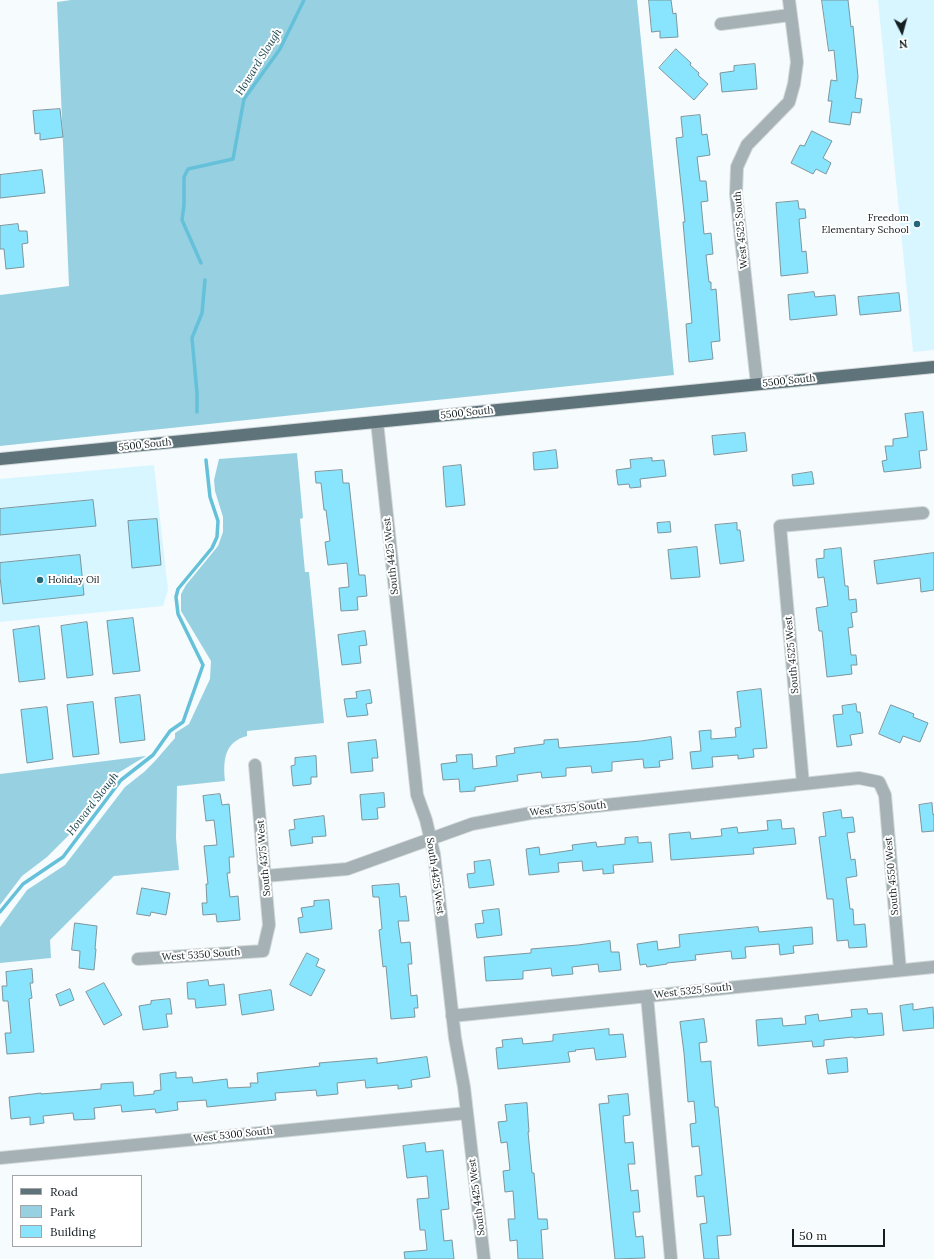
<!DOCTYPE html>
<style>
body{margin:0}
#map{position:relative;width:934px;height:1259px;overflow:hidden;background:#f6fbfd;font-family:Lora,serif}
canvas{display:block}
.legend{position:absolute;left:12px;top:1175px;width:130px;height:72px;box-sizing:border-box;background:#fff;border:1px solid #a1a5a7;margin:0;padding:5px 7px;list-style:none;font-size:12px;color:#151f22}
.legend li{display:flex;align-items:center;gap:8px;height:20px}
.legend b{width:20px;border:1px solid #a1a5a7}
.north{position:absolute;left:882px;top:12px;width:40px;height:40px;-webkit-text-stroke:3px #fff;paint-order:stroke;rotate:174deg;font-size:11px;font-weight:700;line-height:16px;text-align:center;color:#151f22}
.north::after{content:'';display:block;margin:auto;width:14px;height:18px;background:#151f22;clip-path:polygon(50% 0,100% 100%,50% 72%,0 100%)}
.scale{position:absolute;left:792px;top:1229px;width:93px;height:18px;box-sizing:border-box;border:2px solid #151f22;border-top:0;padding-left:5px;font-size:12px;line-height:14px;white-space:nowrap;color:#151f22;-webkit-text-stroke:3px #fff;paint-order:stroke}
</style>
<div id="map">
<canvas width="934" height="1259"></canvas>
<ul class="legend">
<li><b style="height:5px;background:#5f747a"></b>Road</li>
<li><b style="height:11px;background:#97d1e1"></b>Park</li>
<li><b style="height:11px;background:#88e5fd"></b>Building</li>
</ul>
<div class="north">N</div>
<div class="scale">50 m</div>
</div>
<script>
const c = document.querySelector('canvas').getContext('2d');
c.lineJoin = 'round';
function fillPath(path, color) { c.fillStyle = color; c.fill(path, 'evenodd'); }
function stroke(path, color, width, dash) { c.strokeStyle = color; c.lineWidth = width; c.lineCap = dash ? 'butt' : 'round'; c.setLineDash(dash || []); c.stroke(path); }
function label(font, color, halo, rows, align = 'center') {
  c.font = font + ' Lora,serif'; c.lineWidth = 4; c.setLineDash([]); c.textBaseline = 'middle'; c.strokeStyle = halo; c.fillStyle = color; for (const [text, x, y, turn = 0] of rows) {
    c.save(); c.translate(x, y); c.rotate((+turn || 0) * Math.PI / 180); c.textAlign = isNaN(turn) ? turn : align; if (halo) c.strokeText(text, 0, 0); c.fillText(text, 0, 0); c.restore();
  }
}
fillPath(new Path2D(`
 M 878,0 L 934,0 L 934,350 L 913,352 Z
 M 154,465 L 168,590 L 163,606 L 0,622 L 0,479 Z`), '#d8f6ff');
fillPath(new Path2D(`
 M 71,0 L 637,0 L 674,375 L 0,446 L 0,295 L 69,286 L 57,2 Z
 M 297,453 L 303,518 L 300,519 L 305,572 L 309,572 L 324,723 L 247,731 L 247,736 C 224,742 223,761 225,781 L 177,786 L 176,838 L 179,870 L 114,876 L 50,940 L 51,958 L 0,963 L 0,927 L 27,890 L 65,865 L 125,787 L 144,772 L 155,761 L 175,738 L 175,733 L 189,724 L 210,679 L 211,661 L 181,611 L 181,594 L 186,585 L 218,546 L 223,532 L 223,517 L 215,491 L 214,480 L 219,459 Z
 M 146,756 L 118,773 L 70,834 L 47,857 L 22,876 L 0,905 L 0,774 Z`), '#97d1e1');
stroke(new Path2D(`
 M 201,263 L 182,220 L 184,205 L 184,177 L 188,169 L 233,159 L 244,99 L 280,49 L 304,0
 M 197,412 L 197,393 L 192,338 L 202,313 L 205,280
 M 0,912 L 23,884 L 63,857 L 121,780 L 153,755 L 170,731 L 183,722 L 203,665 L 178,614 L 176,597 L 178,589 L 212,548 L 217,537 L 218,521 L 210,497 L 206,460`), '#64c1d9', 3.5);
const building = new Path2D(`
 M 649,0 L 671,0 L 673,14 L 676,13 L 678,37 L 660,38 L 660,31 L 652,32 Z
 M 822,0 L 848,0 L 851,27 L 853,26 L 858,77 L 855,98 L 862,99 L 860,113 L 852,112 L 850,125 L 829,122 L 832,101 L 828,101 L 831,80 L 837,81 L 834,50 L 829,51 Z
 M 676,49 L 691,63 L 690,65 L 699,73 L 698,75 L 708,84 L 694,100 L 659,68 Z
 M 755,64 L 757,89 L 722,92 L 720,73 L 734,71 L 734,66 Z
 M 60,109 L 63,137 L 40,140 L 40,133 L 35,134 L 33,111 Z
 M 700,115 L 702,135 L 707,134 L 710,155 L 697,157 L 700,181 L 706,181 L 708,201 L 701,202 L 704,234 L 711,233 L 713,254 L 706,255 L 709,282 L 711,282 L 711,290 L 716,289 L 720,341 L 711,342 L 713,359 L 689,362 L 686,324 L 692,323 L 683,222 L 685,222 L 676,138 L 683,137 L 681,117 Z
 M 812,131 L 832,141 L 823,158 L 831,163 L 826,174 L 816,169 L 813,174 L 791,163 L 800,145 L 804,146 Z
 M 42,170 L 45,193 L 0,198 L 0,175 Z
 M 798,201 L 799,209 L 805,209 L 806,218 L 799,219 L 802,252 L 806,251 L 808,273 L 781,276 L 776,203 Z
 M 18,224 L 19,231 L 27,231 L 28,243 L 22,244 L 24,267 L 6,269 L 4,249 L 0,249 L 0,226 Z
 M 814,292 L 815,297 L 835,295 L 837,315 L 790,320 L 788,295 Z
 M 899,293 L 901,311 L 860,315 L 858,297 Z
 M 923,412 L 927,450 L 919,451 L 921,468 L 884,472 L 882,461 L 887,460 L 885,446 L 893,446 L 893,439 L 908,437 L 905,414 Z
 M 745,433 L 747,451 L 714,455 L 712,436 Z
 M 556,450 L 558,468 L 534,470 L 533,453 Z
 M 652,458 L 652,461 L 664,460 L 666,476 L 640,479 L 641,487 L 630,488 L 629,484 L 618,485 L 616,470 L 631,468 L 630,460 Z
 M 461,465 L 465,505 L 446,507 L 443,467 Z
 M 342,470 L 343,483 L 349,483 L 359,575 L 365,575 L 367,596 L 357,597 L 358,610 L 341,611 L 339,588 L 349,587 L 347,563 L 328,565 L 325,542 L 330,541 L 326,510 L 324,510 L 321,483 L 316,483 L 315,472 Z
 M 812,472 L 814,484 L 793,486 L 792,475 Z
 M 93,500 L 96,526 L 0,535 L 0,509 Z
 M 157,519 L 161,565 L 132,568 L 128,521 Z
 M 670,522 L 671,532 L 658,533 L 657,523 Z
 M 737,523 L 737,530 L 740,530 L 744,561 L 720,564 L 715,525 Z
 M 697,547 L 700,577 L 671,579 L 668,550 Z
 M 841,548 L 845,586 L 848,586 L 849,600 L 856,599 L 857,612 L 851,613 L 853,627 L 848,628 L 851,655 L 856,655 L 857,665 L 851,665 L 852,674 L 827,677 L 822,631 L 819,631 L 816,608 L 828,606 L 824,577 L 818,578 L 816,559 L 824,558 L 824,550 Z
 M 934,553 L 934,590 L 921,592 L 920,578 L 877,584 L 874,561 Z
 M 80,555 L 84,595 L 3,604 L 0,577 L 0,563 Z
 M 133,618 L 140,671 L 113,674 L 107,621 Z
 M 87,622 L 93,675 L 67,678 L 61,626 Z
 M 39,626 L 45,679 L 19,682 L 13,630 Z
 M 365,631 L 367,645 L 359,646 L 361,663 L 342,665 L 338,635 Z
 M 761,689 L 767,748 L 753,749 L 754,757 L 738,759 L 738,755 L 712,757 L 713,767 L 692,769 L 690,752 L 701,751 L 699,731 L 711,730 L 711,739 L 736,737 L 735,728 L 741,727 L 737,692 Z
 M 370,690 L 372,703 L 366,704 L 368,715 L 347,717 L 344,699 L 357,698 L 356,692 Z
 M 140,695 L 145,740 L 120,743 L 115,698 Z
 M 93,702 L 99,754 L 73,757 L 67,705 Z
 M 856,704 L 857,712 L 860,712 L 863,733 L 850,735 L 852,745 L 837,747 L 833,715 L 843,714 L 842,706 Z
 M 891,705 L 914,714 L 913,717 L 928,723 L 920,742 L 903,736 L 900,743 L 879,734 Z
 M 47,707 L 53,759 L 27,763 L 21,710 Z
 M 671,737 L 673,759 L 659,761 L 660,767 L 644,768 L 643,759 L 612,762 L 612,771 L 592,773 L 591,766 L 566,768 L 566,776 L 542,778 L 541,772 L 517,775 L 518,781 L 475,787 L 475,791 L 460,792 L 459,779 L 443,780 L 441,764 L 457,762 L 456,755 L 472,754 L 473,769 L 497,766 L 496,756 L 515,753 L 514,748 L 544,744 L 544,740 L 558,739 L 559,748 L 641,741 Z
 M 376,740 L 378,758 L 372,758 L 373,771 L 351,773 L 348,743 Z
 M 316,756 L 317,777 L 311,777 L 311,784 L 293,786 L 291,766 L 295,765 L 295,758 Z
 M 384,793 L 385,807 L 377,808 L 378,819 L 362,820 L 360,795 Z
 M 220,794 L 222,805 L 229,804 L 234,857 L 229,857 L 230,873 L 227,873 L 230,897 L 238,896 L 240,920 L 217,922 L 216,914 L 203,915 L 202,903 L 207,903 L 206,884 L 208,884 L 204,846 L 217,845 L 214,820 L 206,821 L 203,796 Z
 M 932,803 L 933,815 L 934,814 L 934,831 L 922,832 L 919,805 Z
 M 841,810 L 842,818 L 853,817 L 855,832 L 847,833 L 851,860 L 855,859 L 857,876 L 846,878 L 850,909 L 853,909 L 854,925 L 865,924 L 867,947 L 849,948 L 848,940 L 837,941 L 833,899 L 827,899 L 819,837 L 826,836 L 823,813 Z
 M 324,816 L 326,836 L 312,837 L 313,843 L 291,846 L 289,830 L 295,829 L 294,820 Z
 M 781,820 L 782,829 L 794,828 L 796,844 L 753,848 L 754,854 L 671,860 L 669,834 L 690,832 L 691,839 L 722,836 L 721,829 L 737,827 L 738,833 L 768,830 L 767,821 Z
 M 638,837 L 638,843 L 651,842 L 653,862 L 613,865 L 614,873 L 603,874 L 603,869 L 583,871 L 582,861 L 558,863 L 559,872 L 529,875 L 526,849 L 539,847 L 540,855 L 573,850 L 572,845 L 596,842 L 597,847 L 625,844 L 625,838 Z
 M 490,860 L 494,885 L 469,888 L 467,874 L 475,873 L 474,862 Z
 M 399,884 L 400,897 L 406,896 L 409,921 L 398,921 L 401,943 L 410,942 L 412,964 L 408,964 L 411,996 L 417,995 L 418,1008 L 414,1008 L 415,1017 L 391,1019 L 386,966 L 383,967 L 379,930 L 382,929 L 379,897 L 373,897 L 372,886 Z
 M 142,888 L 170,893 L 166,915 L 151,912 L 150,916 L 137,914 Z
 M 329,900 L 332,929 L 300,933 L 298,918 L 303,917 L 301,908 L 314,906 L 314,901 Z
 M 499,909 L 502,935 L 477,938 L 475,924 L 484,923 L 482,911 Z
 M 75,923 L 97,926 L 95,949 L 96,949 L 94,970 L 79,968 L 80,951 L 72,950 Z
 M 758,927 L 759,932 L 812,927 L 813,944 L 793,946 L 794,953 L 780,955 L 779,944 L 745,947 L 746,958 L 732,959 L 731,951 L 695,955 L 696,960 L 667,963 L 667,964 L 647,967 L 646,964 L 640,965 L 637,944 L 657,941 L 658,950 L 680,947 L 679,935 Z
 M 610,941 L 611,952 L 619,952 L 621,970 L 599,972 L 598,964 L 572,967 L 573,974 L 552,976 L 551,968 L 523,971 L 523,979 L 486,981 L 484,957 L 531,953 L 531,949 L 578,945 Z
 M 307,953 L 319,959 L 316,966 L 325,970 L 311,996 L 290,985 Z
 M 32,969 L 33,983 L 30,983 L 32,998 L 29,999 L 34,1052 L 7,1054 L 5,1033 L 11,1033 L 8,1001 L 3,1001 L 2,986 L 7,986 L 6,972 Z
 M 208,980 L 209,986 L 224,984 L 226,1005 L 196,1008 L 195,999 L 188,999 L 187,983 Z
 M 104,983 L 122,1015 L 104,1025 L 86,992 Z
 M 70,989 L 74,1000 L 60,1006 L 56,995 Z
 M 271,990 L 274,1010 L 242,1015 L 239,995 Z
 M 170,999 L 172,1014 L 166,1014 L 168,1027 L 143,1030 L 139,1006 L 151,1004 L 151,1001 Z
 M 913,1004 L 913,1010 L 933,1007 L 934,1028 L 903,1031 L 900,1006 Z
 M 867,1009 L 868,1014 L 882,1013 L 884,1035 L 854,1038 L 853,1037 L 824,1040 L 824,1046 L 813,1047 L 812,1041 L 758,1046 L 756,1020 L 782,1018 L 783,1026 L 806,1024 L 805,1016 L 818,1014 L 819,1021 L 852,1017 L 851,1010 Z
 M 704,1019 L 707,1042 L 699,1043 L 701,1062 L 711,1061 L 711,1065 L 715,1107 L 718,1107 L 731,1235 L 717,1236 L 719,1259 L 704,1259 L 700,1224 L 707,1223 L 704,1196 L 697,1197 L 695,1176 L 702,1175 L 699,1146 L 692,1147 L 690,1124 L 696,1123 L 694,1101 L 688,1102 L 684,1053 L 680,1022 Z
 M 609,1029 L 609,1035 L 623,1034 L 626,1057 L 596,1060 L 594,1048 L 575,1050 L 576,1051 L 568,1052 L 570,1062 L 498,1069 L 496,1048 L 503,1047 L 502,1040 L 522,1038 L 523,1044 L 553,1041 L 553,1035 Z
 M 427,1057 L 430,1077 L 411,1080 L 412,1087 L 398,1089 L 398,1085 L 366,1088 L 365,1080 L 337,1083 L 338,1094 L 317,1096 L 316,1090 L 289,1092 L 275,1093 L 276,1100 L 207,1107 L 206,1100 L 177,1102 L 178,1110 L 156,1113 L 155,1109 L 122,1112 L 121,1105 L 94,1108 L 95,1119 L 74,1120 L 73,1113 L 43,1116 L 44,1123 L 30,1125 L 30,1117 L 11,1119 L 9,1097 L 41,1093 L 41,1094 L 101,1089 L 101,1084 L 133,1082 L 134,1096 L 154,1094 L 154,1091 L 161,1090 L 160,1074 L 176,1072 L 176,1078 L 192,1077 L 193,1083 L 227,1079 L 228,1088 L 251,1087 L 250,1083 L 258,1083 L 257,1073 L 320,1066 L 319,1063 L 377,1058 L 377,1063 Z
 M 847,1058 L 848,1072 L 828,1074 L 826,1060 Z
 M 628,1094 L 630,1115 L 623,1116 L 625,1143 L 633,1142 L 635,1164 L 628,1164 L 631,1191 L 638,1190 L 640,1212 L 633,1212 L 636,1237 L 643,1236 L 645,1258 L 615,1259 L 599,1104 L 609,1103 L 608,1096 Z
 M 527,1103 L 529,1132 L 528,1132 L 532,1173 L 534,1173 L 538,1219 L 547,1219 L 548,1229 L 541,1230 L 543,1259 L 518,1259 L 517,1240 L 510,1241 L 508,1219 L 515,1219 L 513,1191 L 505,1192 L 503,1171 L 510,1170 L 507,1142 L 501,1143 L 498,1122 L 507,1121 L 505,1105 Z
 M 425,1143 L 426,1152 L 443,1150 L 449,1209 L 441,1210 L 444,1241 L 452,1240 L 454,1259 L 405,1259 L 404,1252 L 427,1250 L 425,1230 L 420,1230 L 417,1199 L 429,1198 L 427,1176 L 407,1178 L 403,1146 Z`);
fillPath(building, '#88e5fd');
stroke(building, '#7c969d', 1);
const minor = new Path2D(`
 M 721,24 L 790,15
 M 757,384 L 736,194 L 737,167 L 747,145 L 789,102 L 794,84 L 797,62 L 789,0
 M 377,422 L 417,795 L 426,820 L 434,854 L 455,1038 L 464,1087 L 484,1259
 M 803,784 L 780,526 L 923,513
 M 265,876 L 347,869 L 472,824 L 531,813 L 859,778 L 879,782 L 885,795 L 900,970
 M 138,959 L 263,951 L 269,925 L 255,765
 M 647,996 L 671,1259
 M 452,1016 L 934,967
 M 0,1158 L 467,1113`);
const major = new Path2D(`
 M 0,459 L 934,367`);
stroke(minor, '#d2d8da', 14);
stroke(major, '#d2d8da', 14);
stroke(minor, '#a5b1b4', 12);
stroke(major, '#5f747a', 12);
for (const [x, y, r, color] of [
 [917,224,4,"#236878"],
 [40,580,4,"#236878"]
]) { const dot = new Path2D(); dot.arc(x, y, r, 0, 2 * Math.PI); c.fillStyle = color; c.fill(dot); stroke(dot, '#fff', 1.5); }
label('10px', '#151f22', '#fff', [
 ["Freedom",909,218],
 ["Elementary School",909,230],
 ["Holiday Oil",48,580,"left"]
], 'right');
label('10px', '#151f22', '#fff', [
 ["West 4525 South",741,230,-95],
 ["5500 South",789,381,-6],
 ["5500 South",467,413,-6],
 ["5500 South",145,445,-6],
 ["South 4425 West",391,556,-96],
 ["South 4525 West",792,655,-95],
 ["West 5375 South",568,809,-6],
 ["South 4375 West",264,858,-95],
 ["South 4425 West",435,876,82],
 ["South 4550 West",892,876,-95],
 ["West 5350 South",201,955,-4],
 ["West 5325 South",693,991,-6],
 ["West 5300 South",233,1135,-6],
 ["South 4425 West",477,1197,-97]
]);
label('italic 11px', '#1a454f', '#fff', [
 ["Howard Slough",259,62,-58],
 ["Howard Slough",93,804,-52]
]);
</script>
